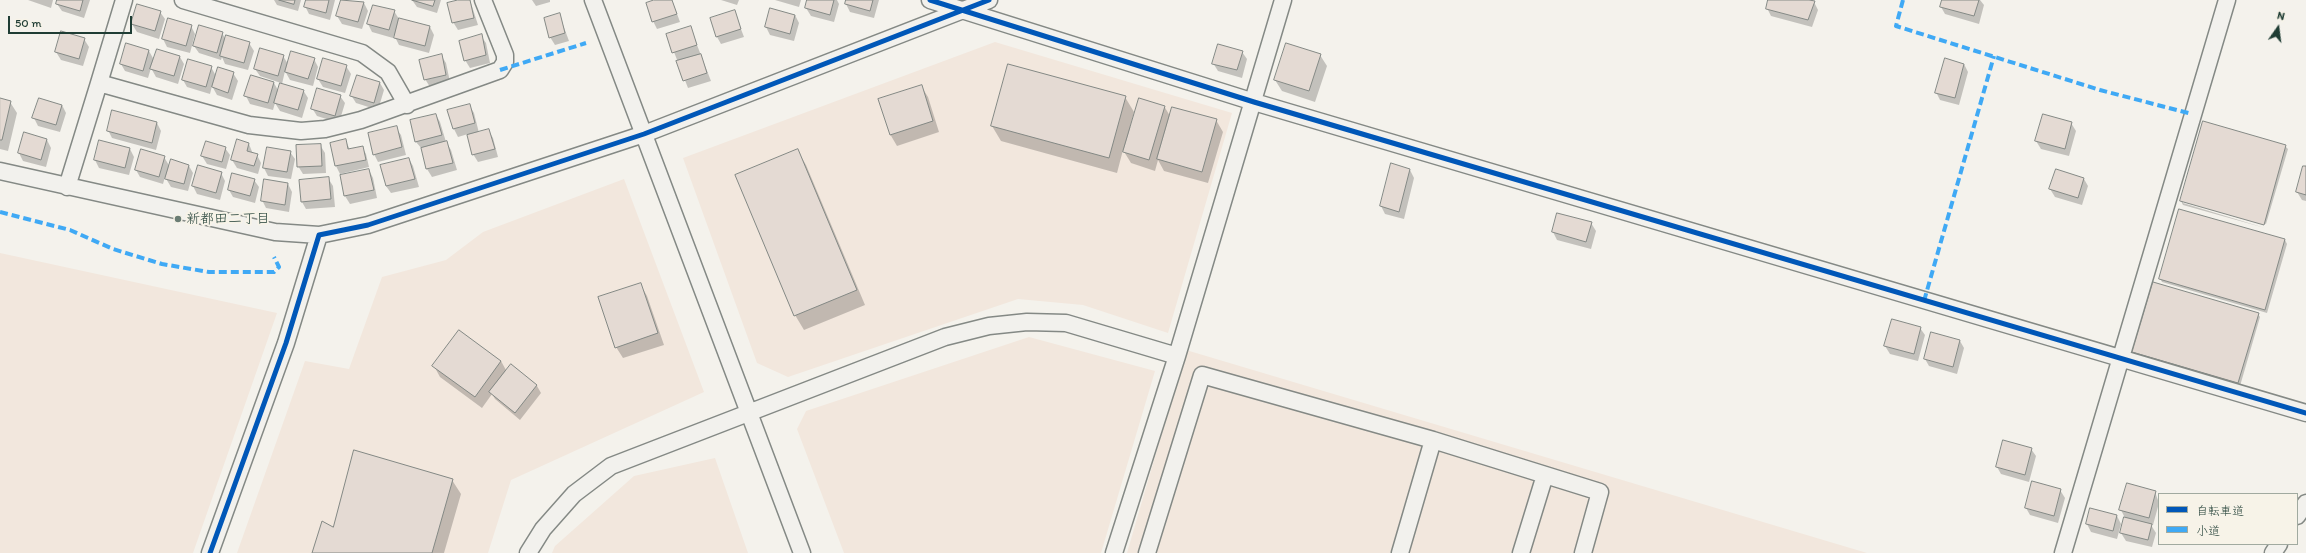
<!DOCTYPE html>
<meta charset="utf-8">
<style>
body{margin:0}
#map{position:relative;width:2306px;height:553px;overflow:hidden;background:#f4f2ec;font-family:Itim,"Klee One",sans-serif}
canvas{display:block}
.legend{position:absolute;left:2158px;top:493px;width:140px;height:52px;box-sizing:border-box;background:#f7f3e8;border:1px solid #a1aaa0;margin:0;padding:5px 7px;list-style:none;font-size:12px;color:#1f3d34}
.legend li{display:flex;align-items:center;gap:8px;height:20px}
.legend b{width:20px;border:1px solid #a1aaa0}
.north{position:absolute;left:2258px;top:8px;width:40px;height:40px;-webkit-text-stroke:3px #f7f3e8;paint-order:stroke;rotate:14deg;font-size:11px;font-weight:700;line-height:16px;text-align:center;color:#1f3d34}
.north::after{content:'';display:block;margin:auto;width:14px;height:18px;background:#1f3d34;clip-path:polygon(50% 0,100% 100%,50% 72%,0 100%)}
.scale{position:absolute;left:8px;top:16px;width:124px;height:18px;box-sizing:border-box;border:2px solid #1f3d34;border-top:0;padding-left:5px;font-size:12px;line-height:14px;white-space:nowrap;color:#1f3d34;-webkit-text-stroke:3px #f7f3e8;paint-order:stroke}
</style>
<div id="map">
<canvas width="2306" height="553"></canvas>
<ul class="legend">
<li><b style="height:5px;background:#0057b8"></b>自転車道</li>
<li><b style="height:5px;background:#3fa9f5"></b>小道</li>
</ul>
<div class="north">N</div>
<div class="scale">50 m</div>
</div>
<script>
const c = document.querySelector('canvas').getContext('2d');
c.lineJoin = 'round';
function fillPath(path, color) { c.fillStyle = color; c.fill(path, 'evenodd'); }
function stroke(path, color, width, dash) { c.strokeStyle = color; c.lineWidth = width; c.lineCap = dash ? 'butt' : 'round'; c.setLineDash(dash || []); c.stroke(path); }
function label(font, color, halo, rows, align = 'center') {
  c.font = font + ' Itim,"Klee One",sans-serif'; c.lineWidth = 4; c.setLineDash([]); c.textBaseline = 'middle'; c.strokeStyle = halo; c.fillStyle = color; for (const [text, x, y, turn = 0] of rows) {
    c.save(); c.translate(x, y); c.rotate((+turn || 0) * Math.PI / 180); c.textAlign = isNaN(turn) ? turn : align; if (halo) c.strokeText(text, 0, 0); c.fillText(text, 0, 0); c.restore();
  }
}
fillPath(new Path2D(`
 M 995,42 L 1232,113 L 1168,333 L 1083,305 L 1018,299 L 788,377 L 757,363 L 683,158 Z
 M 624,179 L 704,392 L 511,480 L 488,553 L 237,553 L 305,361 L 349,369 L 382,277 L 446,260 L 483,232 Z
 M 0,253 L 277,313 L 193,553 L 0,553 Z
 M 1029,337 L 1155,371 L 1101,553 L 844,553 L 797,429 L 806,411 Z
 M 1186,350 L 1867,553 L 1127,553 Z
 M 715,458 L 748,553 L 552,553 L 555,546 L 634,476 Z`), '#f2e7dd');
fillPath(new Path2D(`
 M 28,0 L 53,0 L 51,8 Z
 M 59,0 L 90,0 L 84,18 L 62,11 L 57,4 Z
 M 274,0 L 301,0 L 298,11 L 277,5 Z
 M 307,0 L 335,0 L 330,20 L 309,14 L 305,6 Z
 M 342,0 L 364,3 L 368,11 L 362,29 L 342,24 L 337,16 Z
 M 412,0 L 441,0 L 437,13 L 417,7 Z
 M 462,0 L 470,0 L 478,25 L 458,30 L 453,22 Z
 M 532,0 L 550,0 L 550,2 L 536,6 Z
 M 658,0 L 672,0 L 680,22 L 657,29 L 653,21 Z
 M 721,0 L 739,0 L 737,5 Z
 M 775,0 L 801,0 L 799,7 Z
 M 808,0 L 837,0 L 839,4 L 834,22 L 811,16 L 806,8 Z
 M 847,0 L 879,0 L 874,18 L 850,12 L 846,4 Z
 M 1769,0 L 1806,0 L 1814,2 L 1818,10 L 1812,27 L 1771,16 L 1767,8 Z
 M 1943,0 L 1980,0 L 1984,5 L 1979,24 L 1945,14 L 1941,7 Z
 M 373,6 L 394,11 L 399,19 L 430,27 L 434,35 L 429,53 L 399,45 L 394,35 L 393,38 L 372,32 L 368,24 Z
 M 734,11 L 744,37 L 721,44 L 717,37 Z
 M 160,12 L 165,19 L 159,39 L 137,32 L 132,24 Z
 M 559,14 L 569,41 L 555,45 L 550,37 Z
 M 795,15 L 799,23 L 794,41 L 770,35 L 766,27 Z
 M 191,26 L 195,34 L 190,53 L 167,47 L 163,39 Z
 M 690,27 L 711,81 L 688,88 L 667,34 Z
 M 222,33 L 226,40 L 249,43 L 254,51 L 248,70 L 225,64 L 222,57 L 221,60 L 199,53 L 194,46 Z
 M 481,36 L 486,43 L 490,63 L 470,68 L 465,60 Z
 M 84,39 L 89,47 L 83,66 L 61,60 L 56,52 Z
 M 127,44 L 149,51 L 154,60 L 180,57 L 184,64 L 178,84 L 156,77 L 151,68 L 148,78 L 125,71 L 121,64 Z
 M 1242,52 L 1247,59 L 1242,78 L 1218,71 L 1213,63 Z
 M 441,55 L 446,63 L 450,82 L 430,87 L 425,79 Z
 M 1320,55 L 1327,66 L 1315,102 L 1282,91 L 1275,80 Z
 M 283,56 L 288,64 L 314,59 L 318,67 L 313,86 L 290,80 L 285,71 L 282,84 L 303,90 L 308,98 L 302,118 L 280,111 L 275,103 L 273,110 L 250,104 L 246,96 L 252,76 L 274,83 L 279,92 L 281,83 L 260,76 L 255,69 Z
 M 1964,64 L 1968,72 L 1959,105 L 1940,100 L 1936,92 Z
 M 346,66 L 351,74 L 345,93 L 323,87 L 318,79 Z
 M 211,67 L 216,76 L 233,73 L 238,81 L 232,100 L 217,95 L 212,86 L 210,94 L 187,87 L 183,80 Z
 M 380,83 L 384,90 L 378,110 L 356,103 L 351,95 Z
 M 921,86 L 928,97 L 939,132 L 897,146 L 890,134 Z
 M 340,96 L 345,103 L 339,123 L 317,116 L 312,108 Z
 M 1125,97 L 1134,112 L 1130,127 L 1132,127 L 1164,106 L 1170,116 L 1216,120 L 1223,132 L 1208,183 L 1164,171 L 1158,160 L 1155,171 L 1131,163 L 1123,150 L 1117,173 L 1001,141 L 992,126 Z
 M 0,99 L 10,102 L 17,113 L 8,151 L 0,149 Z
 M 62,105 L 66,113 L 60,132 L 38,126 L 34,118 Z
 M 469,105 L 474,113 L 479,133 L 489,131 L 493,138 L 498,157 L 478,162 L 473,154 L 468,134 L 458,137 L 454,129 L 449,111 Z
 M 436,115 L 440,122 L 446,142 L 451,150 L 457,170 L 432,177 L 427,169 L 422,149 L 416,142 Z
 M 157,123 L 161,131 L 156,150 L 112,138 L 108,130 Z
 M 2071,123 L 2076,131 L 2069,156 L 2041,149 L 2036,141 Z
 M 396,128 L 401,135 L 406,155 L 378,162 L 374,154 Z
 M 24,134 L 47,140 L 51,148 L 46,167 L 23,161 L 19,153 Z
 M 100,141 L 130,149 L 134,157 L 129,175 L 99,168 L 95,160 Z
 M 346,141 L 350,150 L 362,147 L 366,154 L 369,167 L 340,174 L 336,166 L 331,143 Z
 M 249,144 L 253,154 L 257,155 L 261,163 L 258,174 L 237,168 L 232,160 Z
 M 320,145 L 325,153 L 326,173 L 303,174 L 298,166 Z
 M 2285,146 L 2288,149 L 2266,224 L 2183,201 L 2183,203 L 2265,228 L 2183,205 L 2181,201 Z
 M 225,148 L 230,155 L 226,169 L 207,164 L 202,156 Z
 M 797,150 L 806,165 L 865,305 L 804,330 L 795,315 Z
 M 290,152 L 295,159 L 291,179 L 268,176 L 264,168 Z
 M 164,157 L 170,167 L 189,166 L 193,173 L 188,191 L 171,187 L 165,177 L 163,184 L 140,177 L 136,170 Z
 M 409,159 L 413,166 L 419,187 L 391,193 L 386,186 Z
 M 2306,167 L 2306,201 L 2302,200 L 2297,192 Z
 M 369,170 L 373,178 L 377,198 L 350,204 L 345,196 L 341,175 Z
 M 1410,170 L 1414,178 L 1404,219 L 1385,214 L 1381,206 Z
 M 221,173 L 225,181 L 220,200 L 197,194 L 193,186 Z
 M 328,178 L 333,186 L 335,207 L 306,209 L 302,202 Z
 M 2084,179 L 2088,186 L 2082,205 L 2055,197 L 2050,189 Z
 M 254,180 L 259,187 L 255,203 L 233,197 L 229,190 Z
 M 288,184 L 292,192 L 289,212 L 266,208 L 262,200 Z
 M 2180,210 L 2285,240 L 2287,244 L 2267,313 L 2162,282 L 2160,278 Z
 M 1591,223 L 1596,231 L 1591,249 L 1557,240 L 1553,232 Z
 M 640,284 L 647,296 L 664,345 L 623,358 L 616,347 Z
 M 2258,314 L 2260,317 L 2240,386 L 2136,355 L 2133,352 Z
 M 1920,328 L 1925,335 L 1918,361 L 1890,354 L 1885,346 Z
 M 1960,341 L 1964,348 L 1957,374 L 1929,366 L 1925,359 Z
 M 501,361 L 507,372 L 511,366 L 537,386 L 541,393 L 520,420 L 495,399 L 492,394 L 482,408 L 440,377 L 434,366 Z
 M 2031,449 L 2036,456 L 2029,482 L 2001,474 L 1997,467 Z
 M 452,480 L 461,494 L 444,553 L 313,553 Z
 M 2060,490 L 2065,498 L 2058,523 L 2030,515 L 2026,508 Z
 M 2155,492 L 2159,503 L 2153,525 L 2151,525 L 2156,533 L 2152,547 L 2126,541 L 2121,533 L 2125,518 L 2121,510 Z
 M 2117,516 L 2121,524 L 2117,539 L 2091,532 L 2087,524 Z`), '#0003');
const building = new Path2D(`
 M 57,0 L 83,0 L 80,11 L 56,4 Z
 M 279,0 L 295,0 L 294,4 Z
 M 306,0 L 329,0 L 326,13 L 304,7 Z
 M 341,0 L 364,2 L 358,22 L 336,16 Z
 M 412,0 L 435,0 L 433,6 Z
 M 458,0 L 470,0 L 474,18 L 452,23 L 447,3 Z
 M 654,0 L 672,0 L 677,14 L 652,22 L 646,3 Z
 M 807,0 L 834,0 L 830,15 L 805,8 Z
 M 846,0 L 873,0 L 870,11 L 845,4 Z
 M 1768,0 L 1809,0 L 1815,1 L 1808,20 L 1766,9 Z
 M 1942,0 L 1979,0 L 1974,16 L 1940,7 Z
 M 137,4 L 161,11 L 155,31 L 131,24 Z
 M 373,5 L 395,10 L 389,30 L 367,24 Z
 M 770,8 L 795,15 L 790,34 L 765,27 Z
 M 735,10 L 741,29 L 716,37 L 710,18 Z
 M 560,13 L 565,33 L 549,38 L 544,18 Z
 M 168,18 L 192,25 L 186,46 L 162,39 Z
 M 399,18 L 430,26 L 425,46 L 394,38 Z
 M 199,25 L 223,32 L 217,53 L 193,46 Z
 M 691,26 L 697,45 L 672,53 L 666,34 Z
 M 61,31 L 85,38 L 79,59 L 55,52 Z
 M 482,34 L 486,55 L 464,61 L 459,41 Z
 M 226,35 L 250,42 L 244,63 L 220,56 Z
 M 126,43 L 149,50 L 143,71 L 120,64 Z
 M 1286,43 L 1321,54 L 1309,91 L 1274,80 Z
 M 1218,44 L 1243,51 L 1237,70 L 1212,64 Z
 M 260,48 L 284,55 L 278,76 L 254,69 Z
 M 157,49 L 180,56 L 174,76 L 150,69 Z
 M 291,51 L 315,58 L 308,79 L 285,72 Z
 M 442,54 L 446,75 L 424,80 L 419,60 Z
 M 701,54 L 707,73 L 683,81 L 676,61 Z
 M 323,58 L 347,65 L 341,86 L 317,79 Z
 M 1945,58 L 1964,64 L 1955,98 L 1935,93 Z
 M 188,59 L 212,66 L 206,87 L 182,80 Z
 M 1008,64 L 1126,96 L 1109,158 L 991,126 Z
 M 218,67 L 234,72 L 228,93 L 212,87 Z
 M 251,75 L 274,82 L 268,103 L 244,96 Z
 M 357,75 L 380,82 L 374,103 L 350,96 Z
 M 280,83 L 304,90 L 298,110 L 274,103 Z
 M 922,85 L 933,121 L 890,135 L 878,99 Z
 M 317,88 L 341,95 L 335,116 L 311,109 Z
 M 0,98 L 11,101 L 2,140 L 0,140 Z
 M 39,98 L 62,105 L 56,125 L 32,118 Z
 M 1139,98 L 1165,106 L 1149,160 L 1123,152 Z
 M 470,104 L 475,123 L 453,129 L 447,110 Z
 M 1172,107 L 1217,119 L 1202,172 L 1157,159 Z
 M 112,110 L 157,122 L 152,143 L 107,131 Z
 M 436,114 L 442,135 L 415,142 L 410,120 Z
 M 2043,114 L 2072,122 L 2065,149 L 2035,141 Z
 M 2203,121 L 2286,145 L 2264,225 L 2180,201 Z
 M 397,126 L 402,147 L 373,155 L 368,133 Z
 M 489,129 L 495,149 L 472,155 L 467,135 Z
 M 24,132 L 47,139 L 41,160 L 18,153 Z
 M 237,139 L 249,143 L 247,151 L 258,154 L 254,166 L 231,160 Z
 M 346,139 L 348,149 L 363,146 L 366,160 L 335,166 L 330,143 Z
 M 99,140 L 130,148 L 125,168 L 94,160 Z
 M 206,141 L 226,147 L 222,162 L 201,156 Z
 M 447,141 L 453,163 L 426,169 L 421,148 Z
 M 321,144 L 322,166 L 297,167 L 296,145 Z
 M 267,147 L 291,151 L 287,172 L 263,168 Z
 M 141,149 L 165,156 L 159,177 L 135,170 Z
 M 798,149 L 857,290 L 794,316 L 735,175 Z
 M 409,158 L 415,179 L 386,186 L 380,165 Z
 M 171,159 L 189,165 L 184,184 L 165,179 Z
 M 1391,163 L 1410,169 L 1399,212 L 1380,206 Z
 M 198,165 L 222,172 L 216,193 L 192,186 Z
 M 2303,166 L 2306,166 L 2306,195 L 2296,192 Z
 M 369,169 L 374,190 L 344,196 L 340,175 Z
 M 2056,169 L 2084,178 L 2078,198 L 2049,189 Z
 M 232,173 L 255,179 L 250,196 L 228,190 Z
 M 329,177 L 331,199 L 301,202 L 299,180 Z
 M 264,179 L 288,183 L 285,205 L 261,201 Z
 M 2179,209 L 2285,239 L 2265,310 L 2159,279 Z
 M 1557,213 L 1592,222 L 1586,242 L 1552,232 Z
 M 2153,282 L 2259,313 L 2238,383 L 2132,352 Z
 M 641,283 L 658,333 L 615,348 L 598,297 Z
 M 1892,319 L 1921,327 L 1914,354 L 1884,346 Z
 M 459,330 L 501,361 L 475,397 L 432,366 Z
 M 1931,332 L 1960,340 L 1953,367 L 1924,359 Z
 M 511,364 L 537,385 L 515,413 L 489,392 Z
 M 2003,440 L 2032,448 L 2025,475 L 1996,467 Z
 M 354,450 L 453,479 L 432,553 L 312,553 L 322,521 L 333,527 Z
 M 2032,481 L 2061,489 L 2054,516 L 2025,508 Z
 M 2127,483 L 2156,491 L 2149,518 L 2119,510 Z
 M 2090,508 L 2117,515 L 2113,531 L 2086,524 Z
 M 2124,517 L 2152,524 L 2148,540 L 2120,533 Z`);
fillPath(building, '#e4dad3');
stroke(building, '#848985', 1);
const minor = new Path2D(`
 M 124,0 L 99,83 L 249,125 L 301,131 L 325,129 L 361,120 L 500,70 L 505,62 L 505,55 L 483,0
 M 183,0 L 362,53 L 388,72 L 407,105
 M 593,0 L 802,553
 M 930,0 L 1254,102 L 2306,413
 M 0,171 L 275,232 L 319,235
 M 67,187 L 99,83
 M 2297,516 L 2306,503
 M 210,553 L 286,343 L 319,235 L 368,225 L 644,134 L 989,0
 M 528,553 L 543,529 L 574,494 L 611,466 L 945,337 L 989,326 L 1027,322 L 1066,323 L 1177,356
 M 1114,553 L 1177,356 L 1283,0
 M 1147,553 L 1202,375 L 1433,440 L 1600,492 L 1583,553
 M 1400,553 L 1433,440
 M 1521,553 L 1545,475
 M 2063,553 L 2227,0
 M 2273,553 L 2279,544`);
stroke(minor, '#848985', 19);
stroke(minor, '#f2f1ed', 16);
stroke(new Path2D(`
 M 1903,0 L 1896,26 L 2100,90 L 2192,114
 M 500,70 L 586,43
 M 0,212 L 70,230 L 113,249 L 162,264 L 209,272 L 274,272 L 279,267 L 274,257
 M 1924,301 L 1994,56`), '#3fa9f5', 4, [8, 4]);
stroke(new Path2D(`
 M 930,0 L 1254,102 L 2306,413
 M 210,553 L 286,343 L 319,235 L 368,225 L 644,134 L 989,0`), '#0057b8', 5);
for (const [x, y, r, color] of [
 [178,219,4,"#6a7c74"]
]) { const dot = new Path2D(); dot.arc(x, y, r, 0, 2 * Math.PI); c.fillStyle = color; c.fill(dot); stroke(dot, '#f7f3e8', 1.5); }
label('14px', '#1f3d34', '#f7f3e8', [
 ["新都田二丁目",186,219]
], 'left');
</script>
